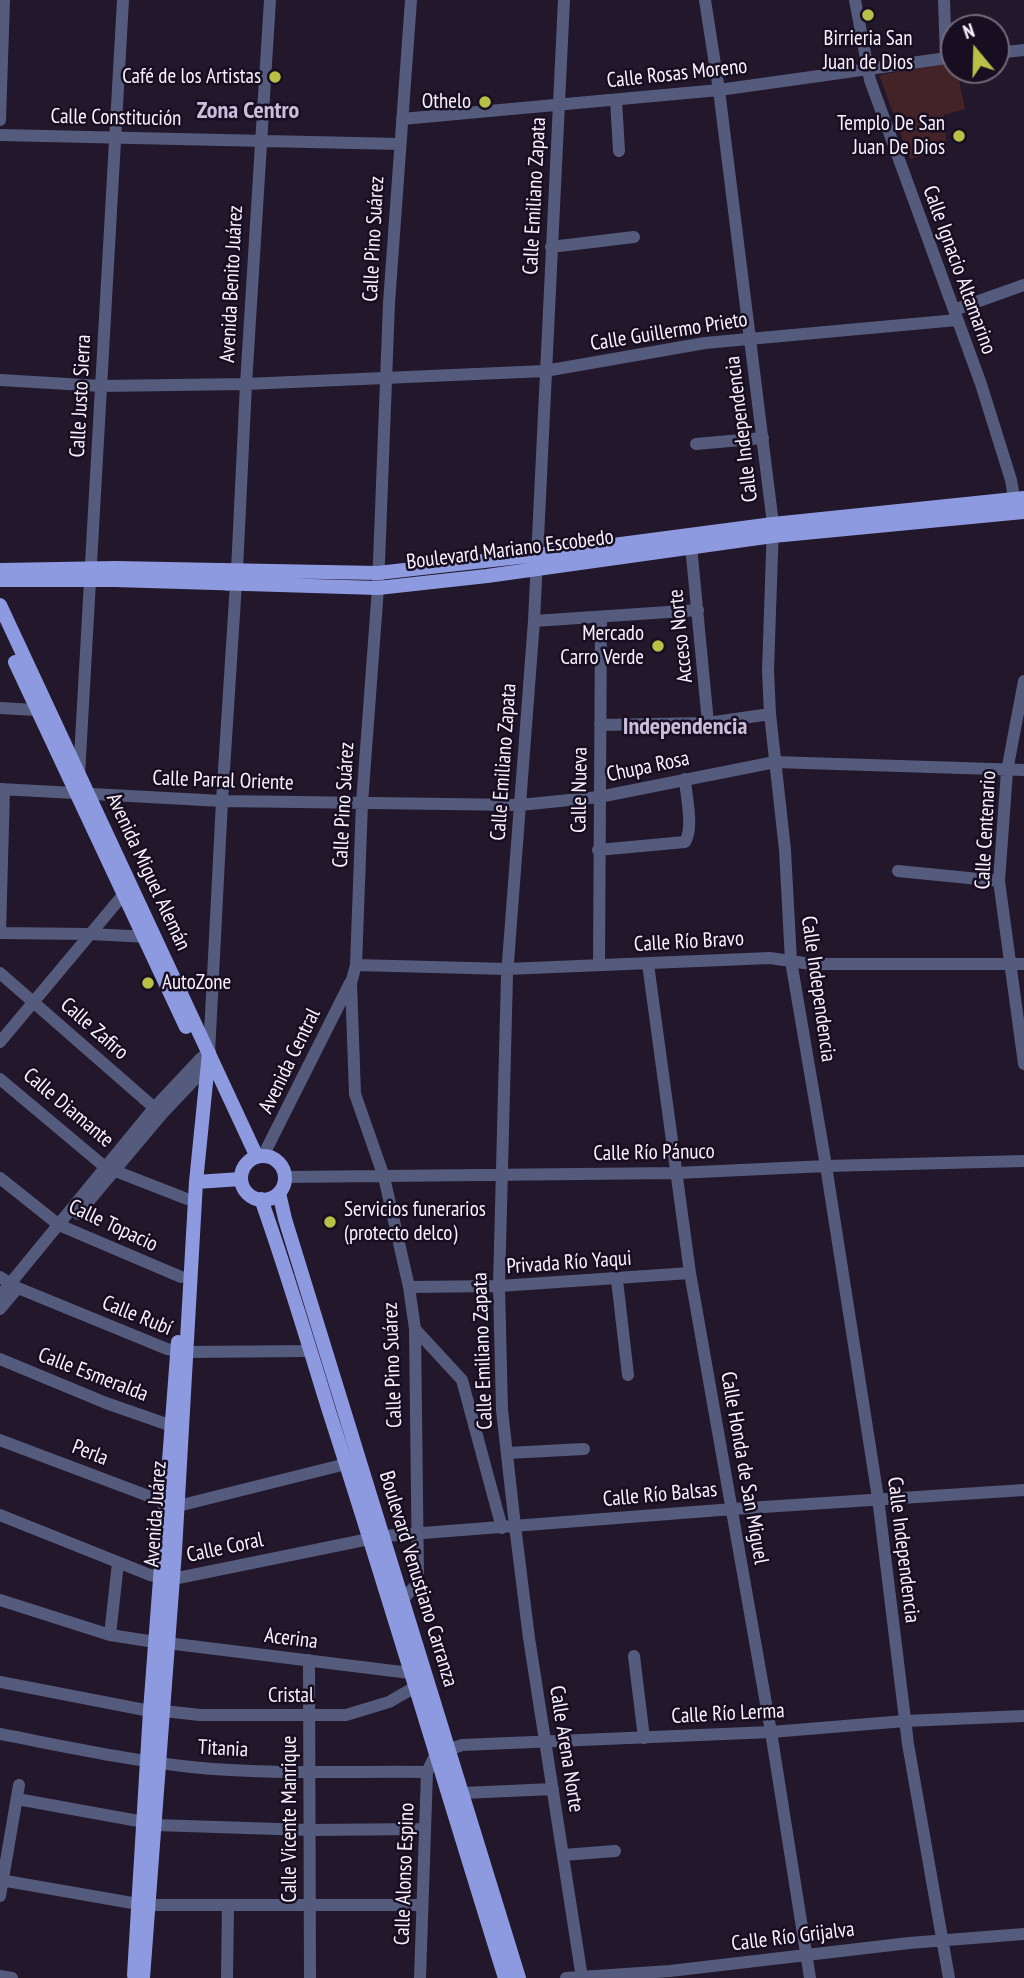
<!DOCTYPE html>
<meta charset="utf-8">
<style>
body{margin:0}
#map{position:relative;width:1024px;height:1978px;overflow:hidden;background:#22172b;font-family:"PT Sans Narrow",sans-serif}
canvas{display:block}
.north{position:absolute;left:940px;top:14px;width:70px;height:70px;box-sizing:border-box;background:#180e21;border:2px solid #726979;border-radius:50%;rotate:341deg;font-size:19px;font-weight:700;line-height:28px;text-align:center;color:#f8f2fe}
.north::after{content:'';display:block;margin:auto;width:24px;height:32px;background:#b9c046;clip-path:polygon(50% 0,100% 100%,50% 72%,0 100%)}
</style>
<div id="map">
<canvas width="1024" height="1978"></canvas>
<div class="north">N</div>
</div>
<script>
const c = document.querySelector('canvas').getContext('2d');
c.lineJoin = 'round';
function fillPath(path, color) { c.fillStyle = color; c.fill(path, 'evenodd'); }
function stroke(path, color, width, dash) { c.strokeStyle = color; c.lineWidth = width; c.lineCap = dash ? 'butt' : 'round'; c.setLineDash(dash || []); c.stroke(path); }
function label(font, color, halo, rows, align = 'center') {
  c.font = font + ' "PT Sans Narrow",sans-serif'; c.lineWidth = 5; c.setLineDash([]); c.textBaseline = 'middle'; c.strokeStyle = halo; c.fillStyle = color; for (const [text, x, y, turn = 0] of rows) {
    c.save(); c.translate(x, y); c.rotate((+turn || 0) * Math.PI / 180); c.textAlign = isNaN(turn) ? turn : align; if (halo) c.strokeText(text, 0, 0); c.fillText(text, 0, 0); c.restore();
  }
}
fillPath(new Path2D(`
 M 954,62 L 954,70 L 957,70 L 965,109 L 944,115 L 947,151 L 910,159 L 879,75 Z`), '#432326');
stroke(new Path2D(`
 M 564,0 L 534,621 L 507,975 L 499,1286 L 502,1410 L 515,1526 L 529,1638 L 582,1978
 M 705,0 L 719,90 L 773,524 L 768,671 L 770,714 L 785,850 L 791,961 L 826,1166 L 878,1498 L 908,1744 L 949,1978
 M 855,0 L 870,80 L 981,384 L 1011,480 L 1016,509
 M 944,0 L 946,58
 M 996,53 L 1024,50
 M 616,100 L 619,151
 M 402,119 L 719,90 L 954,57
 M 0,120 L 4,0
 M 0,135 L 399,144
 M 551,247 L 634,237
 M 954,310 L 1024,285
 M 0,380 L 101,386 L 246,384 L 545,371 L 705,343 L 957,320
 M 696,444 L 763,438
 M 691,546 L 708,723
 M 237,570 L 246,384 L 270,0
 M 534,621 L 698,610
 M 1024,681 L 1007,771 L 999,881 L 1024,1064
 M 0,708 L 36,710
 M 600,725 L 708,723 L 770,714
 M 79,775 L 123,0
 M 0,789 L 222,801 L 520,805 L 599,797 L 775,762 L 1024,770
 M 598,850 L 685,842 C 694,827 686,797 685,779
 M 898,871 L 999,881
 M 0,933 L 89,934 L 150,937
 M 0,933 L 4,789
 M 648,964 L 690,1273 L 771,1732 L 810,1978
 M 356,965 L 507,969 L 770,958 L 811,964 L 1024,964
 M 599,965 L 601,617
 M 0,973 L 158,1111
 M 0,1042 L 128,889
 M 0,1079 L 105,1167 L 187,1199
 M 263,1156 L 350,983
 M 285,1177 L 677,1173 L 826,1166 L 1024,1161
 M 0,1178 L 59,1225 L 181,1277
 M 78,1214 L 162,1114 L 197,1077 L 211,1068
 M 0,1277 L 18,1288 L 167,1349 L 186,1352 L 310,1351
 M 617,1280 L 628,1375
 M 409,1287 L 499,1286 L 690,1273
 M 0,1296 L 154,1108 L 201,1058 L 209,1053 L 222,801 L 236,583 L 228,585
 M 0,1309 L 16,1290
 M 415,1329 L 462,1380 L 502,1528
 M 0,1359 L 106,1403 L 172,1426
 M 0,1440 L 167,1503
 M 507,1453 L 584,1449
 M 178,1506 L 346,1464
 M 0,1515 L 150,1575 L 173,1579 L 384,1536 L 733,1509 L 1024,1490
 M 403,1599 L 416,1585 L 418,1579 L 415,1329 L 409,1287 L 384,1177 L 355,1094 L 351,983 L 356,965 L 362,803 L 378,588 L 389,303 L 411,0
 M 0,1600 L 110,1635 L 155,1642
 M 110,1635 L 118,1563
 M 167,1643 L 410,1673
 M 634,1656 L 644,1738
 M 309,1660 L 310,1978
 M 0,1682 L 150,1711
 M 163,1711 L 200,1715 L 346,1715 L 389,1702 L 415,1687
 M 0,1734 C 63,1746 127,1760 191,1767 C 268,1775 350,1771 427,1772
 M 463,1793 L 553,1789
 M 17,1799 L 144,1822
 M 155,1825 L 308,1830 L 425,1829
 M 563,1855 L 615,1851
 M 0,1880 L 138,1904
 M 0,1896 L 19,1785
 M 148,1905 L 422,1905
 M 0,1976 L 12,1978
 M 227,1978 L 228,1905
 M 420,1978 L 427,1772 L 436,1754 L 462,1745 L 771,1732 L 905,1721 L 1024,1716
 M 566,1978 L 670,1971 L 909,1943 L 1024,1934`), '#545b7d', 12);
stroke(new Path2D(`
 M 115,568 L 378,573 L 537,555 L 773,524 L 1024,498
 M 115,580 L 378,588 L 487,576 L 773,536 L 1024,512
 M 0,605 L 257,1157
 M 15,662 L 186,1027
 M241 1178a22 22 0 1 1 44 0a22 22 0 1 1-44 0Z
 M 196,1182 L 241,1179
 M 279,1193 L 285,1219 L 519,1978
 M 261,1199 C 286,1269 307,1340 329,1411 C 390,1600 446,1789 505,1978
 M 134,1975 L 150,1711 L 178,1342
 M 143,1978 L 175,1551 L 196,1182 L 209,1053`), '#8d9ae0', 14);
stroke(new Path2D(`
 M 0,570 L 115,568
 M 0,580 L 115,580`), '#8d9ae0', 14);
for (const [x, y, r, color] of [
 [868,15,7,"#b9c046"],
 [275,77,7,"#b9c046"],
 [485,102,7,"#b9c046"],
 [959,136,7,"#b9c046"],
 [658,646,7,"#b9c046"],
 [148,983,7,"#b9c046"],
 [330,1222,7,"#b9c046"]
]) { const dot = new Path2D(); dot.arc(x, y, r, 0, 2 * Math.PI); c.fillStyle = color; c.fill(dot); stroke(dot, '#180e21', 2.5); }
label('21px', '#f8f2fe', '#180e21', [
 ["Birrieria San",868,39,"center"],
 ["Juan de Dios",868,63,"center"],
 ["Café de los Artistas",261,77],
 ["Othelo",471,102],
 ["Templo De San",945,124],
 ["Juan De Dios",945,148],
 ["Mercado",644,634],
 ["Carro Verde",644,658],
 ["AutoZone",162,983,"left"],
 ["Servicios funerarios",344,1210,"left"],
 ["(protecto delco)",344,1234,"left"]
], 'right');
label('21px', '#f8f2fe', '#180e21', [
 ["Calle Rosas Moreno",677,74,-6],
 ["Calle Constitución",116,118,1],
 ["Calle Emiliano Zapata",535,196,-87],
 ["Calle Pino Suárez",374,239,-87],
 ["Calle Ignacio Altamarino",959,270,70],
 ["Avenida Benito Juárez",232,284,-87],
 ["Calle Guillermo Prieto",669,332,-9],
 ["Calle Justo Sierra",81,396,-87],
 ["Calle Independencia",742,429,-97],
 ["Boulevard Mariano Escobedo",510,550,-7],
 ["Acceso Norte",681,636,-96],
 ["Calle Emiliano Zapata",504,762,-86],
 ["Chupa Rosa",648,767,-12],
 ["Calle Parral Oriente",223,781,2],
 ["Calle Nueva",580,790,-89],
 ["Calle Pino Suárez",344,805,-87],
 ["Calle Centenario",986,830,-87],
 ["Avenida Miguel Alemán",148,872,65],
 ["Calle Río Bravo",689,942,-3],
 ["Calle Independencia",818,989,82],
 ["Calle Zafiro",94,1029,41],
 ["Avenida Central",290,1061,-64],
 ["Calle Diamante",68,1108,40],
 ["Calle Río Pánuco",654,1153,-1],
 ["Calle Topacio",113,1226,25],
 ["Privada Río Yaqui",569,1263,-4],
 ["Calle Rubí",137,1316,22],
 ["Calle Emiliano Zapata",483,1351,-92],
 ["Calle Pino Suárez",393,1365,-92],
 ["Calle Esmeralda",93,1375,21],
 ["Perla",90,1453,21],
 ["Calle Honda de San Miguel",744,1468,80],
 ["Calle Río Balsas",660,1495,-5],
 ["Avenida Juárez",156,1514,-86],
 ["Calle Coral",225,1548,-12],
 ["Calle Independencia",903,1550,83],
 ["Boulevard Venustiano Carranza",418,1579,73],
 ["Acerina",291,1639,7],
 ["Cristal",291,1696],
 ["Calle Río Lerma",728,1714,-3],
 ["Titania",223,1749,3],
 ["Calle Arena Norte",566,1749,81],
 ["Calle Vicente Manrique",290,1819,-90],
 ["Calle Alonso Espino",405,1874,-88],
 ["Calle Río Grijalva",793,1937,-7]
]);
label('bold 24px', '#ccbeda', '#180e21', [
 ["Zona Centro",248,111],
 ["Independencia",685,727]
]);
</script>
